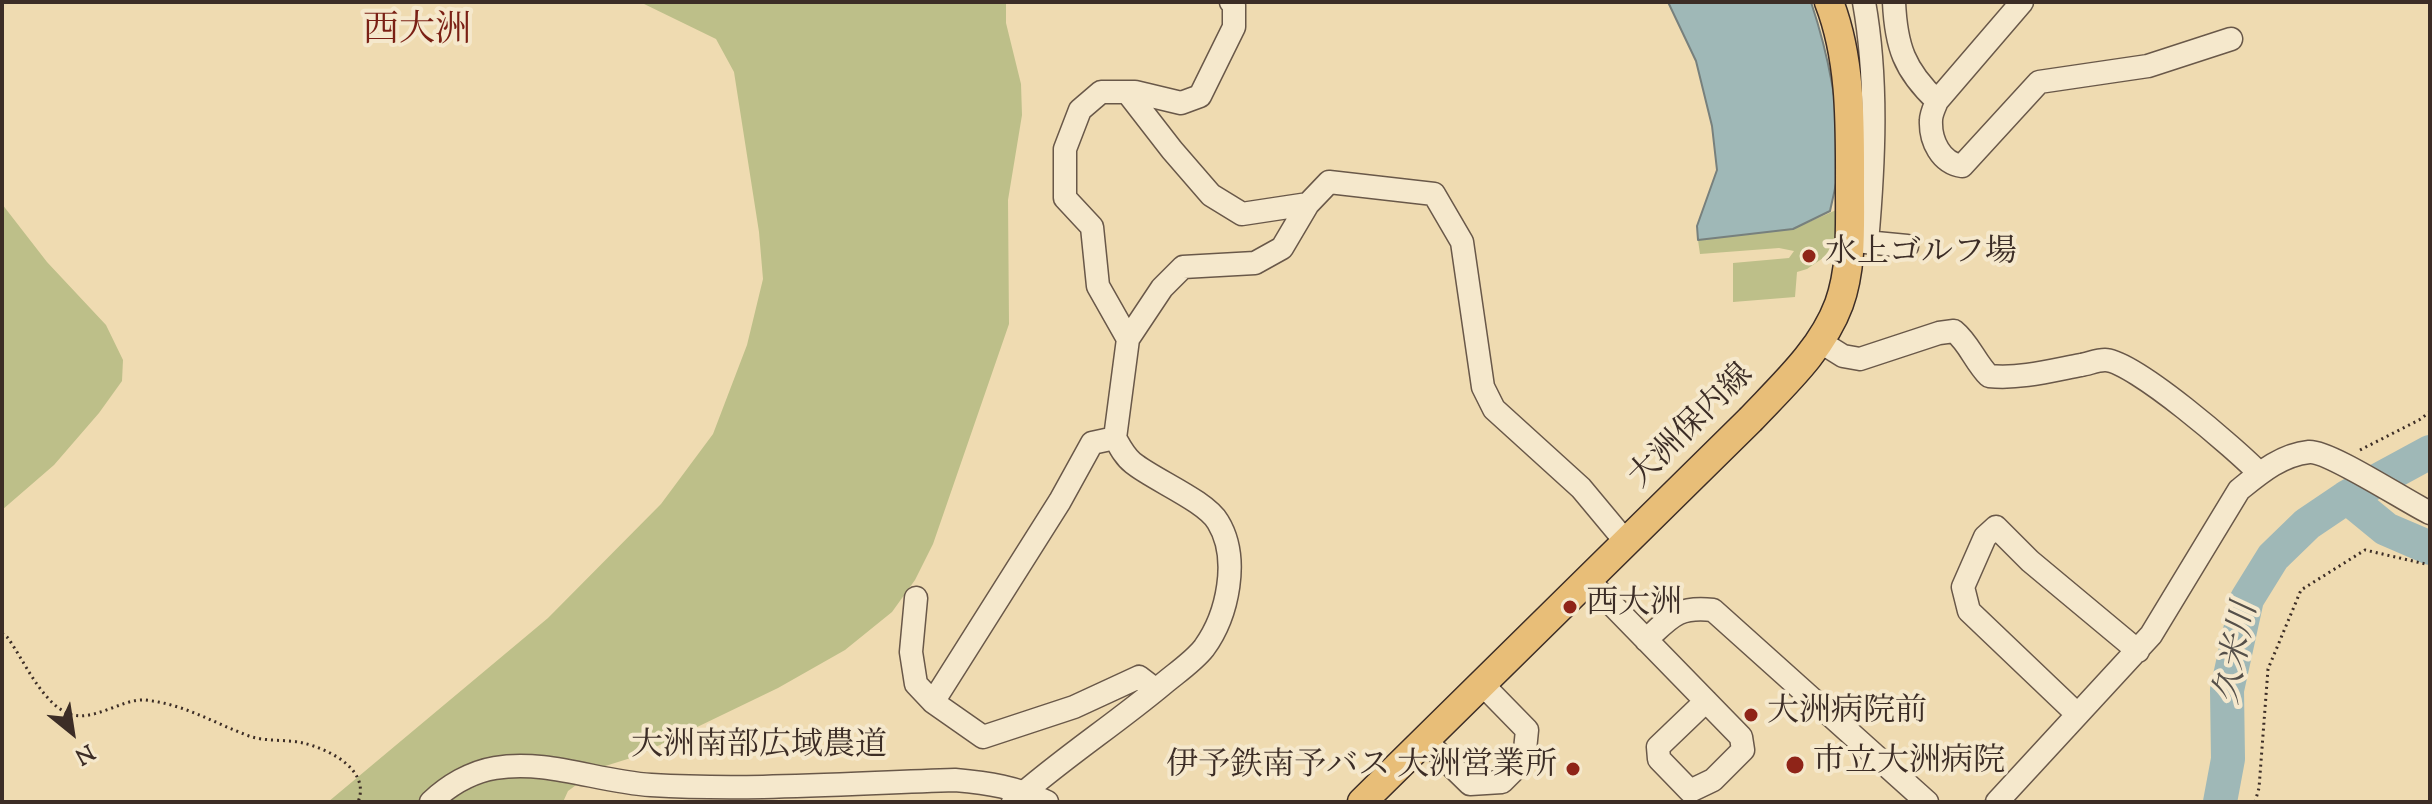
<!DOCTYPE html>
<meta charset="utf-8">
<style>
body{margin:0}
#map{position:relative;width:2432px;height:804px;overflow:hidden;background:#efdbb1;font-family:"Sorts Mill Goudy",serif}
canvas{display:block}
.frame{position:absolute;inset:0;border:4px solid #3c2d26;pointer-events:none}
.north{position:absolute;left:32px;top:692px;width:80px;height:80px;-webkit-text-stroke:6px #f5e8cc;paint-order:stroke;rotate:150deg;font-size:22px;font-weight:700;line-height:32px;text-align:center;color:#3c2d26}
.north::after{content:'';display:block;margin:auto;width:28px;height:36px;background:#3c2d26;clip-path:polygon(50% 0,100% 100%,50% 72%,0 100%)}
</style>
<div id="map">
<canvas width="2432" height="804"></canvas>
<div class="frame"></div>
<div class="north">N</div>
</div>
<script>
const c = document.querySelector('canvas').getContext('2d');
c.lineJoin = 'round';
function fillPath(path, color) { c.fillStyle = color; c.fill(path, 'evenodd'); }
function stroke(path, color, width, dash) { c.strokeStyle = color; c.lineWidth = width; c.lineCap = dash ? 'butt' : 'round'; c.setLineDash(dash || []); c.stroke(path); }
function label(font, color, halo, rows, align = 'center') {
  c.font = font + ' "Sorts Mill Goudy","Noto Serif JP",serif'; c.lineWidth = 8; c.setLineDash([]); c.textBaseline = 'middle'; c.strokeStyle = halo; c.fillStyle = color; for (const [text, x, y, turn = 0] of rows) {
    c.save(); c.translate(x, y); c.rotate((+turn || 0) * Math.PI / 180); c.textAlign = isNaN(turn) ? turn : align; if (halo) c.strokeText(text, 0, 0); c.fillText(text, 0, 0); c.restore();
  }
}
fillPath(new Path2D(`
 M 640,2 L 1006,2 L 1006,23 L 1021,84 L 1022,115 L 1008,200 L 1009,324 L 933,544 L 915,580 L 892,612 L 845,650 L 778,688 L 637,756 L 599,768 L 568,791 L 563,802 L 328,802 L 548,618 L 661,504 L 713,434 L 747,345 L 763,279 L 759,232 L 734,72 L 716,39 Z
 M 2,204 L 47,262 L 106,325 L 123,360 L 122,381 L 99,413 L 54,465 L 2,510 Z
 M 1843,207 L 1842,245 L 1807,269 L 1797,272 L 1795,297 L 1733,302 L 1733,263 L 1789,258 L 1794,251 L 1779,248 L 1700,254 L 1698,240 L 1793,229 Z`), '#bdbf89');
const water = new Path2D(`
 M 1668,2 L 1811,2 C 1827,50 1842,117 1838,168 C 1837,183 1833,197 1830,211 L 1793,229 L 1698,240 L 1697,226 L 1717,170 L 1712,126 L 1696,61 Z`);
fillPath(water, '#9fb8b7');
stroke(water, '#77807d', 2);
stroke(new Path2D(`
 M 2347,497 L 2386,529 L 2430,548
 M 2220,802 L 2228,759 L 2227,690 L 2247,599 L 2273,557 L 2307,524 L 2347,497 L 2430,452`), '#9fb8b7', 34);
const minor = new Path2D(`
 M 1864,2 C 1878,80 1874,163 1867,242
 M 1894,2 C 1896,46 1904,70 1937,101
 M 2022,2 L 1937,101 C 1935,106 1931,114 1931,120 C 1930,141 1941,163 1962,166 L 2039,82 L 2148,66 L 2231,39
 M 1127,92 L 1172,150 L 1211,195 L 1242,214 L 1308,204
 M 1855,241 L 1907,246
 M 1128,339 L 1098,286 L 1092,227 L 1065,198 L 1065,149 L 1080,110 L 1101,92 L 1135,92 L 1181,103 L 1200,96 L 1234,27 L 1234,5 L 1231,2
 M 1819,341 L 1843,356 L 1860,359 L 1939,333 L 1954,331 C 1969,343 1975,362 1989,376 C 2020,379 2050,371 2081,365 C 2088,364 2097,360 2105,360 C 2133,360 2238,451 2259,473
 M 1115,438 L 1092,443 L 1060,501 L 933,702 L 983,737 L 1074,707 L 1139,677 L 1156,690
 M 1588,580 L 1741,737 L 1743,750 L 1713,780 L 1690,791 L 1659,759 L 1658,747 L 1706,701
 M 916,598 L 911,652 L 916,684 L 933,702
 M 1646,640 C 1671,617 1677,606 1713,610 L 1927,802
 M 2077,714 L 1969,611 L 1963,587 L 1985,537 L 1996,527 L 2030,561 L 2138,651
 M 1425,740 L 1470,784 L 1502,782 L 1524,760 L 1527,730 L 1483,685
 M 431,802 C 448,786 471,772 495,768 C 547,759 599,782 651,785 C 752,791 854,783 955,780 C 988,783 1016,787 1047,802
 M 1013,802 C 1060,760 1114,725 1162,685 C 1176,673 1193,662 1204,648 C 1228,615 1240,558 1218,522 C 1206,501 1154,480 1133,463 C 1125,457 1120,447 1115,438 L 1128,339 L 1162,288 L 1183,267 L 1255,263 L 1282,248 L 1308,204 L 1329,182 L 1434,194 L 1462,242 L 1483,387 L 1494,409 L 1581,488 L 1626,542
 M 1997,802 L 2151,635 L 2239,490 C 2260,473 2281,455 2309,452 C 2328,450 2407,502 2430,513`);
const major = new Path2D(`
 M 1362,802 L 1750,420 C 1783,385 1822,350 1839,304 C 1852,268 1850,227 1850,189 C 1850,128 1852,61 1829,2`);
stroke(minor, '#695849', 25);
stroke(major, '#3c2d26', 31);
stroke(new Path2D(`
 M 2360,450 L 2419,420 L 2430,412
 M 2,633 L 8,638 C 24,661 39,696 63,711 C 88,727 121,698 145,700 C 184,704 214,723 249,736 C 266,742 286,739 303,743 C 329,749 371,770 358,802
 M 2255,802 L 2259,788 L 2268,669 L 2301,590 L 2365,550 L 2430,565`), '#3c2d26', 3, [2, 4]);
stroke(minor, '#f5e8cc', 22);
stroke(major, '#e8be78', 28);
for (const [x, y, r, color] of [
 [1809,256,8,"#8f2418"],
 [1570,607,8,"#8f2418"],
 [1751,715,8,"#8f2418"],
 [1795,765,10,"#8f2418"],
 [1573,769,8,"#8f2418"]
]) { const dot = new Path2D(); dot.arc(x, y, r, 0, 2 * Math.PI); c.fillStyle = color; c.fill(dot); stroke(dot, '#f5e8cc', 3); }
label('32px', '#3c2d26', '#f5e8cc', [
 ["水上ゴルフ場",1825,256],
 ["西大洲",1586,607],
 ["大洲病院前",1767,715],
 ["市立大洲病院",1813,765],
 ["伊予鉄南予バス 大洲営業所",1557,769,"right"]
], 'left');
label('32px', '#3c2d26', '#f5e8cc', [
 ["大洲保内線",1693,428,-45],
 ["大洲南部広域農道",759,749]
]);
label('italic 34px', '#55504a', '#f5e8cc', [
 ["久米川",2240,654,-79]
]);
label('36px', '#7a1f14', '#f5e8cc', [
 ["西大洲",417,34]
]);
</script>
